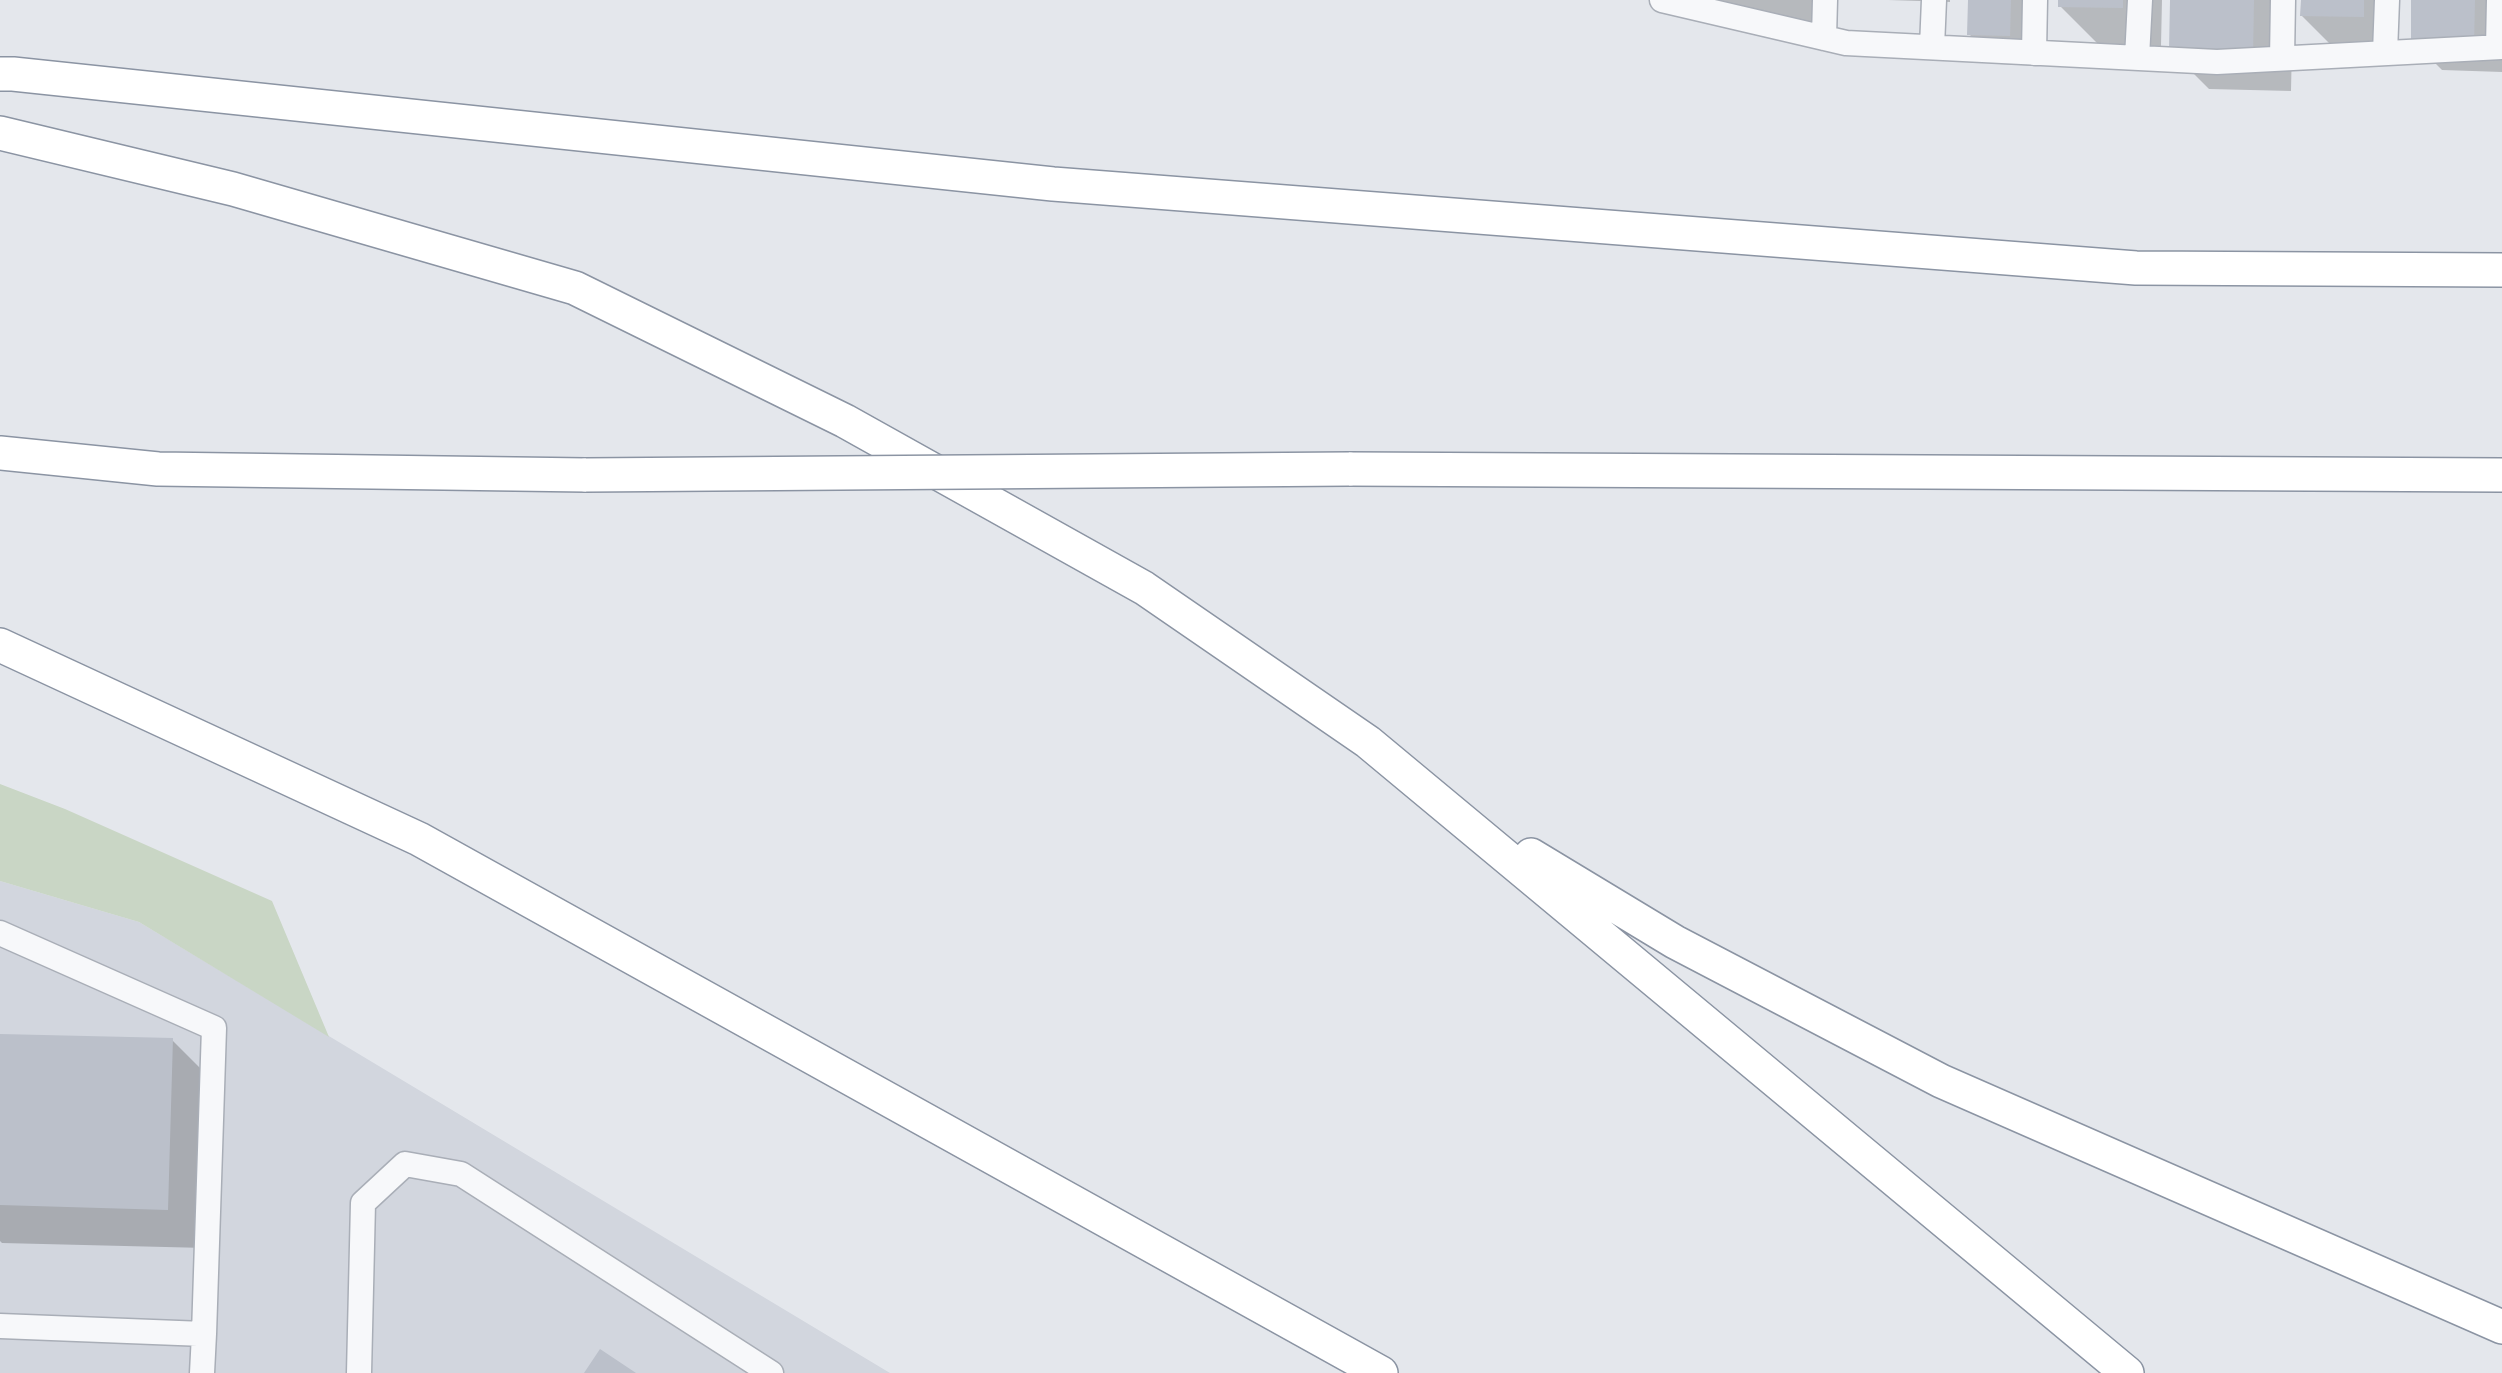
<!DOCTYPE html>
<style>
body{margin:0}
canvas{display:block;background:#e4e7ec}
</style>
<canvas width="2502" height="1373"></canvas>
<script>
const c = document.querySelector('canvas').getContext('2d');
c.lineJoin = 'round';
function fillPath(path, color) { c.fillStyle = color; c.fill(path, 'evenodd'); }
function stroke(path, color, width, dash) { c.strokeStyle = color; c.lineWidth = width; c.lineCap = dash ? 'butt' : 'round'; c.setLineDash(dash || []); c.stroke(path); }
fillPath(new Path2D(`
 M 0,881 L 139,922 L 890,1373 L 0,1373 Z`), '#d2d6de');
fillPath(new Path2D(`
 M 0,784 L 65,809 L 272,901 L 329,1037 L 139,922 L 0,881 Z`), '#c9d6c5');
fillPath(new Path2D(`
 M 1709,0 L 1816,0 L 1815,27 Z
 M 1888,0 L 1950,0 L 1950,2 Z
 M 1969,0 L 2041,0 L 2040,66 L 1999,64 L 1969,34 Z
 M 2060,0 L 2162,0 L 2161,46 L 2099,45 L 2060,6 Z
 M 2171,0 L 2293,0 L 2291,91 L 2209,89 L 2170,50 Z
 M 2302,0 L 2395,0 L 2394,47 L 2332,46 L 2302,16 Z
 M 2413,0 L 2502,0 L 2502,72 L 2442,70 L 2412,40 Z
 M 0,1036 L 172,1040 L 211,1079 L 206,1248 L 2,1243 L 0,1241 Z`), '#0003');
fillPath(new Path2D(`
 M 1968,0 L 2011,0 L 2010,36 L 1967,35 Z
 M 2058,0 L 2123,0 L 2123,8 L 2058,7 Z
 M 2170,0 L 2254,0 L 2253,53 L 2169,51 Z
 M 2301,0 L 2364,0 L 2364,17 L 2300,16 Z
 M 2411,0 L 2475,0 L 2474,42 L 2411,40 Z
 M 0,1034 L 173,1038 L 168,1210 L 0,1205 Z
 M 600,1349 L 636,1373 L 584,1373 Z`), '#bbc0ca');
const service = new Path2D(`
 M 1662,0 L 1846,43 L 2217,62 L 2502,47
 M 1824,38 L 1825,0
 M 1932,47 L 1934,0
 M 2498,47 L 2499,0
 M 2034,53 L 2035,0
 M 2385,53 L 2387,0
 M 2137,58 L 2140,0
 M 2282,58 L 2283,0
 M 0,933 L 214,1028 L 204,1334 L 0,1326
 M 202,1373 L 204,1334
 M 359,1373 L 363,1203 L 405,1164 L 461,1174 L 771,1373`);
const motorway = new Path2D(`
 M 0,74 L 13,74 L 1053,184 L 2136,268 L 2502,270
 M 0,133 L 233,189 L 575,288 L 845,421 L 1144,588 L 1368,742 L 2127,1373
 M 0,453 L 158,469 L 586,475
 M 1349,469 L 2502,475
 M 0,645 L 419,839 L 1381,1373
 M 1531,855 L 1675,942 L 1941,1081 L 2502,1327`);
stroke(service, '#a9aeb7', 27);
stroke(motorway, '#8b94a3', 36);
stroke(service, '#f7f8fa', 24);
stroke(motorway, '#fff', 33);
const motorwayBridge = new Path2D(`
 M 586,475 L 1349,469`);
stroke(motorwayBridge, '#8b94a3', 36, []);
stroke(motorwayBridge, '#fff', 33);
</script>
